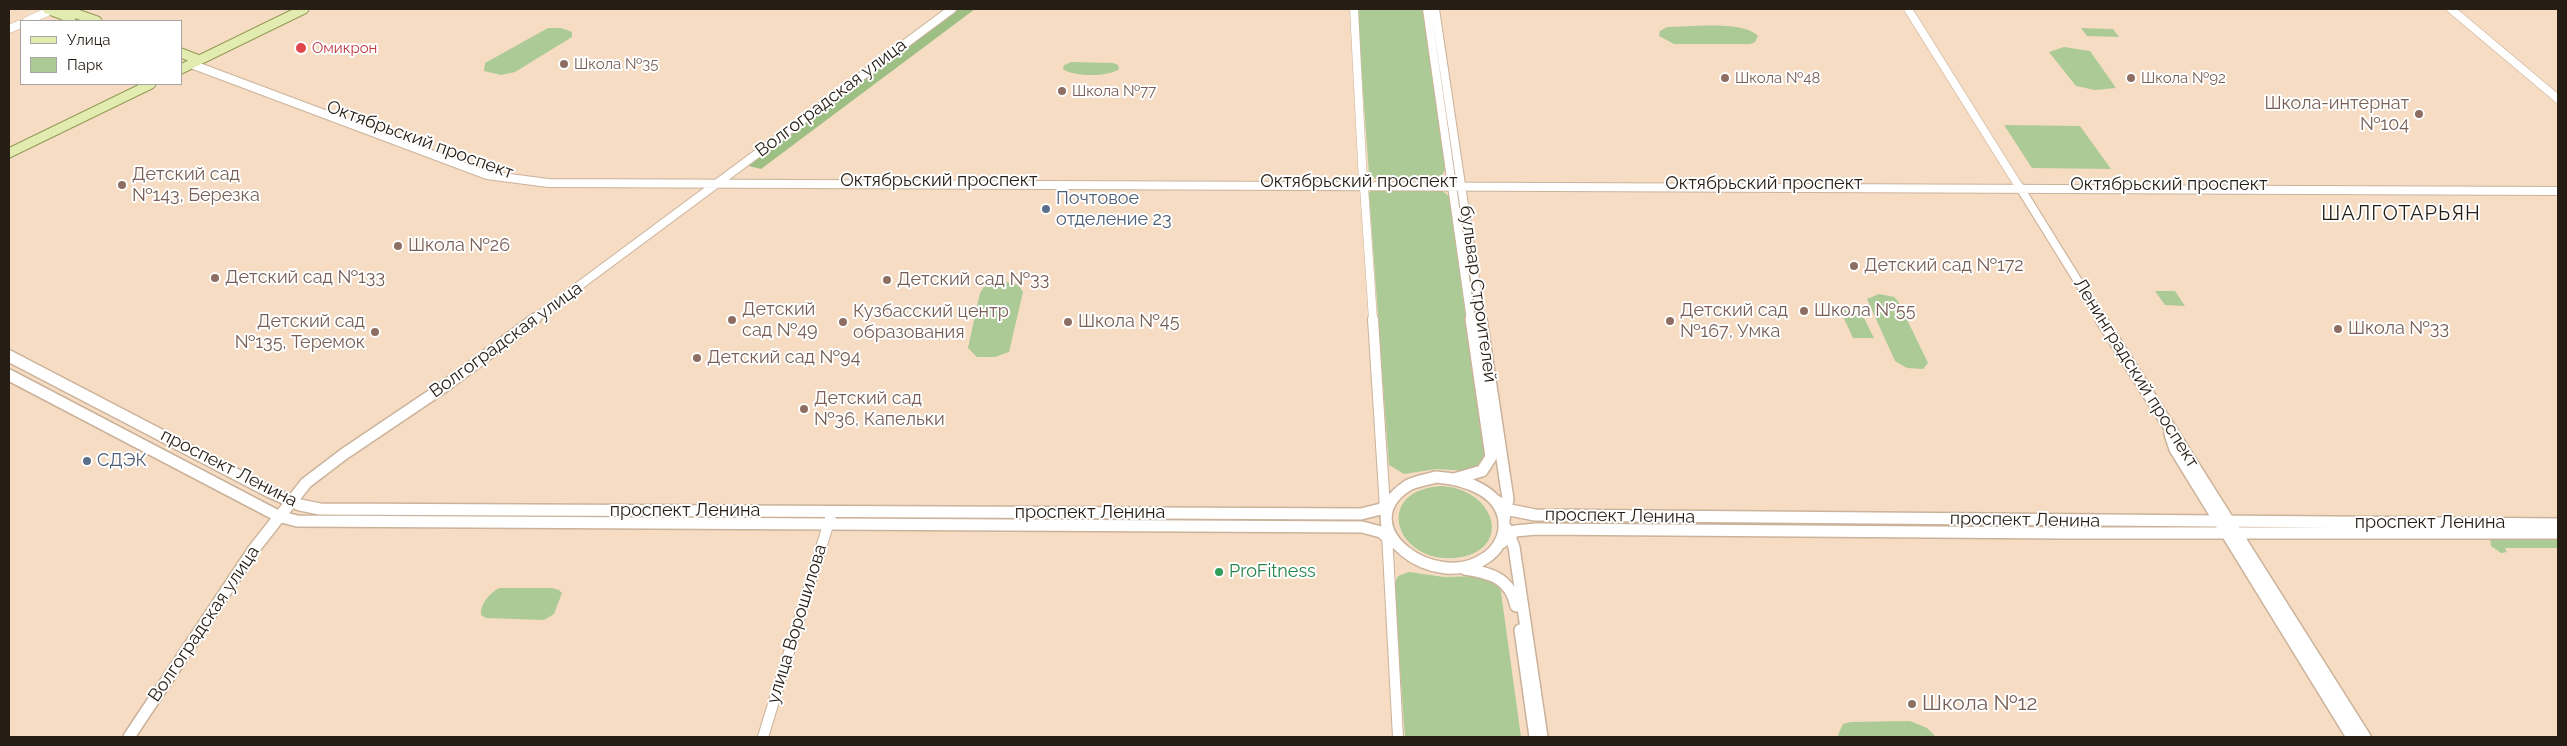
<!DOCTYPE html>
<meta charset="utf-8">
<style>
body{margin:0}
#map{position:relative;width:2567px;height:746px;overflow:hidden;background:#f6dcc3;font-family:Raleway,sans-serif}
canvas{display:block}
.frame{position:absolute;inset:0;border:10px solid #261d14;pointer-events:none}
.legend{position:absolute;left:20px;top:20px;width:162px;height:65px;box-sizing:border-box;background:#fff;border:1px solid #a8a5a1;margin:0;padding:6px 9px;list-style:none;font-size:15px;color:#261d14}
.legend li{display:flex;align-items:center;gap:10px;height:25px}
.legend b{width:25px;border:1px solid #a8a5a1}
</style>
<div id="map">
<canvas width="2567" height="746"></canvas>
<div class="frame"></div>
<ul class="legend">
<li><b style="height:6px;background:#e2ebb0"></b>Улица</li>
<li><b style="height:14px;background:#acca95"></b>Парк</li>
</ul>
</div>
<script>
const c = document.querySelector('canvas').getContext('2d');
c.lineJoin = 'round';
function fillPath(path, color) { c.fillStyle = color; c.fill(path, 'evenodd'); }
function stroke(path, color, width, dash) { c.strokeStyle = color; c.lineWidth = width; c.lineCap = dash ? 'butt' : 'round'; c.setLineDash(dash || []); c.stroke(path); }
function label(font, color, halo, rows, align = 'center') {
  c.font = font + ' Raleway,sans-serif'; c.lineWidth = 4; c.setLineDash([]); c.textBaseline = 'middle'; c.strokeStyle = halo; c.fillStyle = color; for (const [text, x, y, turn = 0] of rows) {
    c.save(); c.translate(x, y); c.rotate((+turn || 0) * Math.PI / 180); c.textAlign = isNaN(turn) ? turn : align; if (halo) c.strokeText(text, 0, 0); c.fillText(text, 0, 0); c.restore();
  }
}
fillPath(new Path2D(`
 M 1357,9 L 1423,9 L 1445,170 L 1440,178 L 1376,179 L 1369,174 Z
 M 1667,27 C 1689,27 1743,20 1758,36 L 1755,42 L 1750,44 L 1674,44 L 1659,36 L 1660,31 Z
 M 548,28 L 561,28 L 572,32 L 572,37 L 515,72 L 501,75 L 484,71 L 485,63 Z
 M 2081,28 L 2113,29 L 2119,37 L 2087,36 Z
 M 2064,47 L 2090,51 L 2116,88 L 2095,90 L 2076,86 L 2049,52 Z
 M 1072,62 L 1113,63 L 1118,65 L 1119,69 C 1108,77 1074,77 1063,69 L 1064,65 Z
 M 2004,125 L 2080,126 L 2111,169 L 2032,168 Z
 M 1373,189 L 1441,190 L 1449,196 L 1485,457 L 1479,467 L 1468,471 L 1436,469 L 1404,474 L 1389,465 L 1369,193 Z
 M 997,282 C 1008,282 1018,281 1023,292 L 1009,352 L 995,357 L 977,357 L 968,348 L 980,293 L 984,287 Z
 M 2155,291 L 2175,291 L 2185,306 L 2165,305 Z
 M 1879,294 L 1894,297 L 1898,301 L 1928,363 L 1923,369 L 1907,368 L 1895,361 L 1867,299 Z
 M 1840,310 L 1860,310 L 1874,338 L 1853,338 Z
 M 1443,486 C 1498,491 1513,552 1455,558 C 1394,563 1372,489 1443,486 Z
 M 2493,538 L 2558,538 L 2558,548 L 2505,548 L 2507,552 L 2501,553 L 2491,546 L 2490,539 Z
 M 1409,572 L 1444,577 L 1482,576 L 1500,585 L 1521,737 L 1405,737 L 1394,585 L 1398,576 Z
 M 499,588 L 552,588 L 559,590 L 562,593 L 554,614 L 544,620 L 486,618 L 481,615 C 480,604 490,593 499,588 Z
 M 1910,721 L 1927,728 L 1936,737 L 1839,737 L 1838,735 L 1843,724 L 1851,722 Z`), '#acca95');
fillPath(new Path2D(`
 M 953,9 L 975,9 L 761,169 L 745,165 Z`), '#9ebf84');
const tertiaryFar1 = new Path2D(`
 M 1354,9 L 1363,182
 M 1908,9 L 2018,185
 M 2451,9 L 2558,99
 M 27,21 L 54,9
 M 9,29 L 21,24
 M 1364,187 L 1373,320`);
const tertiary = new Path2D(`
 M 1373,319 L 1385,508
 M 1387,534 L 1398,737
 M 763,737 L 832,512`);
const secondaryFar1 = new Path2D(`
 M 1427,9 L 1471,320
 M 1435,9 L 1481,320
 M 191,64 L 487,175 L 548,183 L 2558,191
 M 2019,186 L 2102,320
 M 533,320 L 952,9`);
const secondary = new Path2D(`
 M 1481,319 L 1508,499 L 1504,520
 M 2101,319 L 2365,737
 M 9,356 L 270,492 L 300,505 L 320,509 L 1361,514 L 1381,509 L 1393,498
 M 9,375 L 278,516 L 297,521 L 1362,527 L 1381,532 L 1394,543
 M 2170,434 L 2175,449 L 2352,737
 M 1436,477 C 1465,479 1507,492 1504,529 C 1503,540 1496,551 1487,557 C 1436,595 1345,527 1407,486 C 1415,481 1427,480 1436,477 Z
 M 1454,479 L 1482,471 L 1491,457 L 1471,319
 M 1495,500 L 1510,510 L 1535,515 L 2558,524
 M 1507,529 L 1514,547 L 1542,737
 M 1501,543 L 1515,531 L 1536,529 L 2063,533 L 2558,533
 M 1465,569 C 1491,573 1510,578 1516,606
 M 1520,630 L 1535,737
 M 129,737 L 254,549 L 306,483 L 344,454 L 445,386 L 535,319`);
const primary = new Path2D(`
 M 47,9 L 71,18
 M 63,9 L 97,21
 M 181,53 L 199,60
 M 181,69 L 304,9
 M 9,153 L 151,84`);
stroke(tertiaryFar1, '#cbb29a', 9);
stroke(tertiary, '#cbb29a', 12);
stroke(secondaryFar1, '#cbb29a', 10);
stroke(secondary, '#cbb29a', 14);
stroke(primary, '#939a57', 11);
stroke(tertiaryFar1, '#fff', 8);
stroke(tertiary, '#fff', 10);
stroke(secondaryFar1, '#fff', 8);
stroke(secondary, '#fff', 11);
stroke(primary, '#e2ebb0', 9);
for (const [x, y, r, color] of [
 [301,48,6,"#e0444e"],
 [564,64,5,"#8d6e63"],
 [1725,78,5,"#8d6e63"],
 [2131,78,5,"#8d6e63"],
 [1062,91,5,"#8d6e63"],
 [2419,114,5,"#8d6e63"],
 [122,185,5,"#8d6e63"],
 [1046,209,5,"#5c6f8a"],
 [398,246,5,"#8d6e63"],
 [1854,266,5,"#8d6e63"],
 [215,278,5,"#8d6e63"],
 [887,280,5,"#8d6e63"],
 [1804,311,5,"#8d6e63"],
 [732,320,5,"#8d6e63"],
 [1670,321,5,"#8d6e63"],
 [843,322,5,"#8d6e63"],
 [1068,322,5,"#8d6e63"],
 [2338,329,5,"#8d6e63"],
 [375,332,5,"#8d6e63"],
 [697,358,5,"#8d6e63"],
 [804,409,5,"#8d6e63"],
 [87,461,5,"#5c6f8a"],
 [1219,572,5,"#2e9e5b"],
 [1912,704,5,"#8d6e63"]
]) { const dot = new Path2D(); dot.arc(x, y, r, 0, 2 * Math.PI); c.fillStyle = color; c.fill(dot); stroke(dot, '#fff', 2); }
label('15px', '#be3a42', '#fff', [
 ["Омикрон",312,48]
], 'left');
label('15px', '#785e54', '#fff', [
 ["Школа №35",574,64],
 ["Школа №48",1735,78],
 ["Школа №92",2141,78],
 ["Школа №77",1072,91]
], 'left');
label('18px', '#261d14', '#fff', [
 ["Волгоградская улица",831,98,-37],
 ["Октябрьский проспект",420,140,20],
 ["Октябрьский проспект",939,181],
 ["Октябрьский проспект",1359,182],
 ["Октябрьский проспект",1764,184],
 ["Октябрьский проспект",2169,185],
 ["бульвар Строителей",1478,294,82],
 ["Волгоградская улица",506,340,-36],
 ["Ленинградский проспект",2136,373,58],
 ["проспект Ленина",229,468,27],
 ["проспект Ленина",685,511],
 ["проспект Ленина",1090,513],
 ["проспект Ленина",1620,516,1],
 ["проспект Ленина",2025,520,1],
 ["проспект Ленина",2430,523],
 ["Волгоградская улица",204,624,-56],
 ["улица Ворошилова",797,624,-73]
]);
label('18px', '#785e54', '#fff', [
 ["Школа-интернат",2409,104,"right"],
 ["№104",2409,125,"right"],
 ["Детский сад",132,175],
 ["№143, Березка",132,196],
 ["Школа №26",408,246],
 ["Детский сад №172",1864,266],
 ["Детский сад №133",225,278],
 ["Детский сад №33",897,280],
 ["Детский",742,310],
 ["сад №49",742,331],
 ["Детский сад",1680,311],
 ["№167, Умка",1680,332],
 ["Школа №55",1814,311],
 ["Кузбасский центр",853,312],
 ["образования",853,333],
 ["Детский сад",365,322,"right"],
 ["№135, Теремок",365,343,"right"],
 ["Школа №45",1078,322],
 ["Школа №33",2348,329],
 ["Детский сад №94",707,358],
 ["Детский сад",814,399],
 ["№36, Капельки",814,420]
], 'left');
label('18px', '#4e5e75', '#fff', [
 ["Почтовое",1056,199],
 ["отделение 23",1056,220],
 ["СДЭК",97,461]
], 'left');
label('18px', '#27864d', '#fff', [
 ["ProFitness",1229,572]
], 'left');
c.letterSpacing = '1px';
label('20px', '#261d14', '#fff', [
 ["ШАЛГОТАРЬЯН",2401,214]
]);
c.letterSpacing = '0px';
label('21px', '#785e54', '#fff', [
 ["Школа №12",1922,704]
], 'left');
</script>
